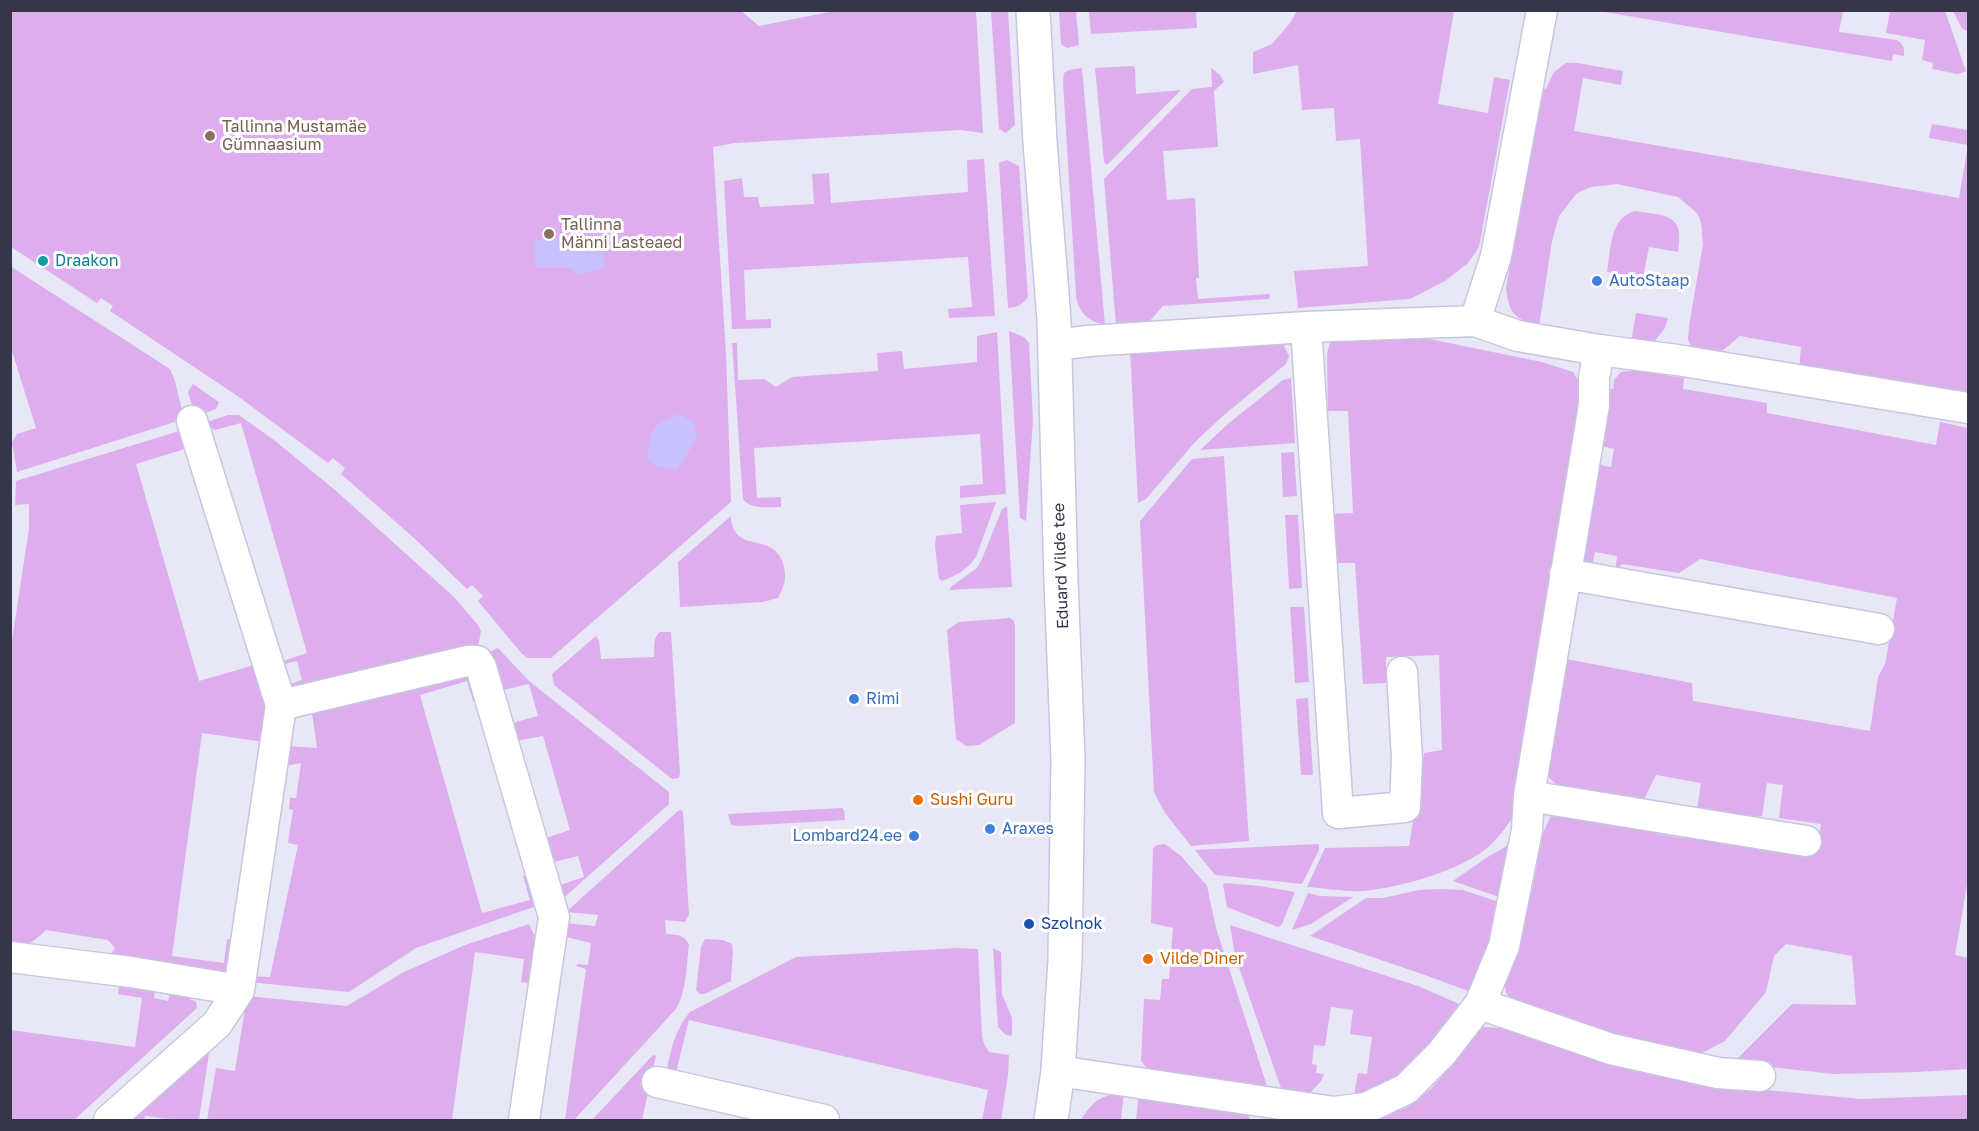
<!DOCTYPE html>
<meta charset="utf-8">
<style>
body{margin:0}
#map{position:relative;width:1979px;height:1131px;overflow:hidden;background:#e8e7f5;font-family:"Golos Text",sans-serif}
canvas{display:block}
.frame{position:absolute;inset:0;border:12px solid #353749;pointer-events:none}
</style>
<div id="map">
<canvas width="1979" height="1131"></canvas>
<div class="frame"></div>
</div>
<script>
const c = document.querySelector('canvas').getContext('2d');
c.lineJoin = 'round';
function fillPath(path, color) { c.fillStyle = color; c.fill(path, 'evenodd'); }
function stroke(path, color, width, dash) { c.strokeStyle = color; c.lineWidth = width; c.lineCap = dash ? 'butt' : 'round'; c.setLineDash(dash || []); c.stroke(path); }
function label(font, color, halo, rows, align = 'center') {
  c.font = font + ' "Golos Text",sans-serif'; c.lineWidth = 6; c.setLineDash([]); c.textBaseline = 'middle'; c.strokeStyle = halo; c.fillStyle = color; for (const [text, x, y, turn = 0] of rows) {
    c.save(); c.translate(x, y); c.rotate((+turn || 0) * Math.PI / 180); c.textAlign = isNaN(turn) ? turn : align; if (halo) c.strokeText(text, 0, 0); c.fillText(text, 0, 0); c.restore();
  }
}
fillPath(new Path2D(`
 M 740,10 L 759,26 L 834,11 L 976,11 L 983,133 L 960,130 L 735,143 L 713,147 L 726,353 L 731,502 L 551,658 L 528,658 L 522,654 L 478,601 L 483,596 L 472,585 L 467,589 L 414,538 L 341,474 L 345,468 L 333,458 L 328,463 L 236,395 L 110,311 L 113,306 L 101,298 L 97,303 L 11,247 L 10,11 Z
 M 991,11 L 1008,11 L 1015,125 L 1006,133 L 999,129 Z
 M 1059,11 L 1076,11 L 1079,45 L 1067,48 L 1061,44 Z
 M 1089,11 L 1196,11 L 1197,28 L 1091,34 Z
 M 1297,11 L 1454,11 L 1438,104 L 1488,113 L 1494,77 L 1510,80 L 1479,247 L 1468,263 L 1445,281 L 1410,299 L 1298,308 L 1294,271 L 1368,266 L 1360,139 L 1336,141 L 1334,108 L 1302,110 L 1298,65 L 1253,74 L 1253,52 L 1272,44 L 1290,23 Z
 M 1599,11 L 1843,11 L 1839,32 L 1897,40 C 1903,44 1905,49 1904,56 L 1893,54 L 1892,61 Z
 M 1890,11 L 1945,11 L 1966,71 L 1958,74 L 1932,69 L 1933,63 L 1922,60 L 1925,40 L 1886,33 Z
 M 1953,11 L 1968,11 L 1968,31 L 1962,29 Z
 M 1566,63 L 1577,63 L 1623,71 L 1621,85 L 1583,78 L 1574,131 L 1959,198 L 1968,145 L 1929,138 L 1932,124 L 1968,130 L 1968,396 L 1799,371 L 1801,347 L 1740,336 L 1715,357 L 1692,349 L 1688,339 L 1689,326 L 1703,244 L 1701,222 L 1697,213 L 1678,197 L 1617,184 L 1591,187 L 1577,193 L 1559,216 L 1552,241 L 1539,326 C 1514,319 1509,313 1506,288 L 1541,88 L 1546,89 L 1553,73 Z
 M 1133,66 L 1135,68 L 1136,94 L 1181,90 L 1107,165 L 1104,162 L 1095,68 Z
 M 1082,68 L 1105,325 C 1088,321 1079,313 1076,296 L 1063,82 L 1064,73 L 1069,70 Z
 M 1211,68 L 1220,75 L 1224,82 L 1214,91 L 1218,147 L 1163,151 L 1167,200 L 1195,198 L 1199,278 L 1196,278 L 1198,299 L 1269,294 L 1270,296 L 1269,299 L 1163,306 L 1148,323 L 1116,326 L 1104,179 L 1192,89 L 1212,87 Z
 M 984,159 L 995,316 L 949,318 L 948,309 L 972,307 L 968,257 L 744,270 L 746,320 L 771,319 L 771,328 L 732,329 L 724,181 L 742,178 L 744,197 L 758,197 L 760,207 L 814,204 L 812,174 L 829,173 L 831,203 L 968,192 L 967,160 Z
 M 1007,160 L 1019,166 L 1028,297 C 1022,305 1018,307 1008,308 L 999,163 Z
 M 1635,211 C 1666,216 1685,213 1678,252 L 1649,247 L 1643,278 L 1607,272 C 1611,250 1609,218 1635,211 Z
 M 10,266 L 170,369 L 175,381 L 184,419 L 17,472 L 12,442 L 17,434 L 36,428 L 11,348 Z
 M 1636,313 L 1668,318 L 1665,328 L 1654,342 L 1631,343 Z
 M 1009,331 L 1024,337 L 1029,343 L 1033,420 L 1026,521 L 1020,518 Z
 M 997,332 L 1006,494 L 960,498 L 960,486 L 983,484 L 980,434 L 754,448 L 757,498 L 781,497 L 781,507 C 769,507 751,510 743,499 L 732,343 L 737,343 L 738,380 L 764,379 L 776,387 L 792,377 L 878,371 L 877,353 L 902,351 L 904,369 L 977,362 L 977,336 Z
 M 1400,333 L 1542,362 L 1573,372 L 1586,393 L 1515,814 C 1507,826 1497,840 1486,849 C 1454,873 1401,887 1363,891 C 1346,892 1325,888 1307,887 L 1325,848 L 1409,846 L 1424,753 L 1442,750 L 1439,655 L 1386,657 L 1386,683 L 1363,684 L 1355,563 L 1334,563 L 1333,514 L 1353,513 L 1348,411 L 1328,411 L 1327,354 L 1330,342 L 1341,337 Z
 M 1288,342 L 1284,346 L 1289,356 L 1286,364 L 1224,415 L 1195,442 L 1146,499 L 1138,503 L 1130,349 Z
 M 1634,370 L 1684,378 L 1683,389 L 1767,403 L 1767,413 L 1936,445 L 1940,422 L 1968,428 L 1968,879 L 1955,955 L 1968,958 L 1968,1069 L 1917,1072 L 1834,1074 L 1733,1063 L 1792,1004 L 1856,1005 L 1852,956 L 1786,944 L 1774,956 L 1766,992 L 1725,1041 L 1702,1053 L 1680,1056 L 1514,1004 L 1506,993 L 1504,979 L 1519,927 L 1532,891 L 1543,833 L 1552,813 L 1639,822 L 1658,834 L 1683,838 L 1696,830 L 1816,851 L 1821,824 L 1779,818 L 1783,785 L 1767,783 L 1762,816 L 1729,823 L 1696,817 L 1701,783 L 1656,775 L 1642,803 L 1561,789 L 1540,769 L 1561,658 L 1692,683 L 1693,701 L 1870,731 L 1878,677 L 1885,664 L 1897,598 L 1700,559 L 1679,573 L 1622,564 L 1615,573 L 1617,556 L 1595,552 L 1592,569 L 1580,560 L 1594,464 L 1611,467 L 1614,449 L 1597,445 L 1607,388 L 1613,389 L 1614,380 L 1621,372 Z
 M 1291,378 L 1295,443 L 1200,450 L 1229,423 L 1283,380 Z
 M 193,384 L 219,402 L 216,409 L 200,415 L 194,413 L 188,392 Z
 M 228,415 L 239,415 L 274,440 L 335,490 L 455,598 L 478,625 L 481,631 L 478,647 L 414,664 L 402,661 L 357,670 L 346,683 L 291,693 L 290,684 L 302,680 L 297,661 L 284,664 L 283,661 L 307,653 L 241,423 L 215,430 L 204,423 Z
 M 189,428 L 201,470 L 192,474 L 185,449 L 136,464 L 199,681 L 258,664 L 266,698 L 264,742 L 202,733 L 172,956 L 224,963 L 227,939 L 239,941 L 228,976 L 110,955 L 115,948 L 108,940 L 46,930 C 36,939 25,950 11,948 L 11,647 L 29,528 L 29,504 L 15,505 L 16,481 Z
 M 1294,452 L 1297,496 L 1283,497 L 1281,453 Z
 M 1224,456 L 1249,841 L 1191,846 L 1165,813 L 1154,792 L 1140,521 L 1192,459 Z
 M 996,502 L 976,557 C 968,569 956,576 942,581 L 939,579 L 935,547 L 936,536 L 962,533 L 960,505 Z
 M 1007,506 L 1012,587 L 949,590 L 952,586 L 977,568 L 982,559 L 1002,509 Z
 M 1285,515 L 1298,515 L 1302,588 L 1289,589 Z
 M 731,516 C 731,520 732,527 734,530 C 745,550 778,535 784,567 C 787,580 784,586 778,598 L 763,602 L 680,607 L 678,562 Z
 M 1290,607 L 1304,607 L 1309,682 L 1295,683 Z
 M 1010,618 L 1014,621 L 1015,626 L 1015,723 L 979,745 L 966,746 L 956,739 L 947,630 L 959,622 Z
 M 660,632 L 671,632 L 680,772 L 679,778 L 672,779 L 554,685 L 552,674 L 596,636 L 599,640 L 601,659 L 654,657 C 655,648 652,638 660,632 Z
 M 498,648 L 529,681 L 669,792 L 669,804 L 559,902 L 560,885 L 584,877 L 578,856 L 554,862 L 546,838 L 570,830 L 543,736 L 516,741 L 512,727 L 516,722 L 538,716 L 529,684 L 503,690 L 498,685 L 486,656 L 489,652 Z
 M 468,670 L 481,699 L 473,701 L 467,681 L 420,695 L 482,913 L 530,900 L 523,876 L 531,875 L 539,905 L 416,948 L 349,992 L 249,982 L 250,976 L 270,977 L 298,845 L 288,843 L 293,810 L 289,809 L 290,798 L 296,798 L 301,763 L 281,767 L 287,746 L 317,748 L 311,706 Z
 M 1308,698 L 1313,775 L 1301,775 L 1296,699 Z
 M 842,808 L 844,810 L 845,820 L 739,826 L 731,825 L 728,814 Z
 M 681,810 L 683,812 L 689,915 L 685,922 L 665,920 L 666,934 C 676,935 685,934 689,945 C 686,967 687,990 676,1009 L 574,1120 L 565,1120 L 586,969 L 576,966 L 578,964 L 588,965 L 591,943 L 562,936 L 565,923 L 595,926 L 598,915 L 566,912 L 678,811 Z
 M 1512,843 L 1505,899 L 1453,881 L 1486,858 Z
 M 1165,844 L 1181,856 L 1207,886 L 1216,928 L 1268,1089 L 1150,1072 L 1141,1061 L 1144,999 L 1160,1000 L 1162,979 L 1169,979 L 1173,928 L 1151,923 L 1153,848 L 1157,845 Z
 M 1319,844 L 1319,850 L 1302,884 L 1215,875 L 1195,850 Z
 M 1225,883 L 1260,886 L 1295,892 L 1282,924 L 1278,927 L 1227,907 L 1223,885 Z
 M 1440,889 L 1463,890 L 1505,904 L 1474,993 L 1422,974 L 1310,936 L 1366,898 L 1383,898 L 1419,890 Z
 M 1308,893 L 1320,896 L 1353,897 L 1311,924 L 1292,930 Z
 M 529,924 L 535,936 L 528,983 L 521,982 L 524,959 L 475,952 L 452,1120 L 207,1120 L 216,1068 L 235,1071 L 247,996 L 347,1006 L 404,972 L 465,945 Z
 M 1230,925 L 1418,986 L 1466,1007 L 1414,1063 L 1375,1095 L 1354,1096 L 1358,1073 L 1367,1074 L 1372,1037 L 1350,1034 L 1353,1010 L 1331,1007 L 1325,1046 L 1314,1045 L 1312,1064 L 1317,1065 L 1316,1073 L 1324,1074 L 1321,1081 L 1309,1094 L 1282,1091 L 1235,956 Z
 M 705,939 L 723,940 L 732,944 L 733,952 L 731,981 L 705,994 L 700,994 L 696,990 L 701,947 Z
 M 958,948 L 978,949 L 982,1037 L 985,1046 L 989,1052 L 1009,1055 L 1008,1075 L 1001,1120 L 982,1120 L 988,1090 L 689,1020 L 675,1076 L 666,1074 C 671,1051 674,1031 690,1012 L 796,957 Z
 M 993,948 L 1001,952 L 1002,994 L 1012,1018 L 1012,1036 L 1006,1035 L 998,1027 Z
 M 119,985 L 155,991 L 154,998 L 168,1001 L 170,994 L 185,996 L 196,1002 L 197,1008 L 74,1120 L 11,1120 L 11,1030 L 135,1047 L 142,998 L 118,994 Z
 M 1483,1027 L 1502,1028 L 1745,1088 L 1861,1099 L 1968,1095 L 1968,1120 L 1370,1120 L 1406,1108 L 1431,1089 Z
 M 209,1053 L 199,1120 L 178,1120 L 145,1116 L 144,1120 L 125,1120 L 201,1054 Z
 M 653,1055 L 656,1056 L 642,1120 L 592,1120 Z
 M 1124,1091 L 1121,1120 L 1081,1120 C 1094,1099 1100,1097 1124,1091 Z
 M 1139,1091 L 1248,1112 L 1250,1120 L 1136,1120 Z`), '#deaded');
fillPath(new Path2D(`
 M 574,236 L 602,241 L 605,267 L 579,275 L 571,268 L 535,268 L 534,241 Z
 M 679,414 L 694,422 L 697,438 L 677,470 L 659,467 L 647,460 C 652,429 648,427 679,414 Z`), '#c7c0fc');
const minor = new Path2D(`
 M 1475,321 L 1496,256 L 1542,10
 M 1306,327 L 1338,813 L 1405,807 L 1407,758 L 1402,672
 M 1055,345 L 1088,341 L 1306,327 L 1475,321 L 1518,336 L 1599,350 L 1677,360 L 1968,408
 M 192,421 L 281,705 L 467,661 L 477,661 L 481,667 L 554,917 L 524,1120
 M 1565,574 L 1879,629
 M 1529,796 L 1806,841
 M 10,957 L 131,972 L 239,990
 M 1480,1004 L 1611,1049 L 1718,1073 L 1760,1076
 M 1058,1071 L 1334,1112 L 1366,1108 L 1406,1089 L 1441,1054 L 1480,1004 L 1504,946 L 1527,830 L 1529,796 L 1594,405 L 1594,378 L 1599,350
 M 657,1082 L 824,1120
 M 109,1120 L 217,1024 L 239,990 L 281,705`);
const tertiary = new Path2D(`
 M 1033,10 L 1040,142 L 1054,320 L 1061,581 L 1068,759 L 1065,960 L 1058,1071 L 1051,1120`);
stroke(minor, '#c6c6df', 33);
stroke(tertiary, '#c6c6df', 36);
stroke(minor, '#fff', 30);
stroke(tertiary, '#fff', 33);
for (const [x, y, r, color] of [
 [210,136,6,"#8d6e63"],
 [549,234,6,"#8d6e63"],
 [43,261,6,"#0f9aa8"],
 [1597,281,6,"#3f7fe0"],
 [854,699,6,"#3f7fe0"],
 [918,800,6,"#e8710a"],
 [990,829,6,"#3f7fe0"],
 [914,836,6,"#3f7fe0"],
 [1029,924,6,"#1a4fb4"],
 [1148,959,6,"#e8710a"]
]) { const dot = new Path2D(); dot.arc(x, y, r, 0, 2 * Math.PI); c.fillStyle = color; c.fill(dot); stroke(dot, '#fff', 2); }
label('16px', '#785e54', '#fff', [
 ["Tallinna Mustamäe",222,127],
 ["Gümnaasium",222,145],
 ["Tallinna",561,225],
 ["Männi Lasteaed",561,243]
], 'left');
label('16px', '#0d838f', '#fff', [
 ["Draakon",55,261]
], 'left');
label('16px', '#366cbe', '#fff', [
 ["AutoStaap",1609,281],
 ["Rimi",866,699],
 ["Araxes",1002,829],
 ["Lombard24.ee",902,836,"right"]
], 'left');
label('16px', '#353749', '#fff', [
 ["Eduard Vilde tee",1061,566,-92]
]);
label('16px', '#c56008', '#fff', [
 ["Sushi Guru",930,800],
 ["Vilde Diner",1160,959]
], 'left');
label('16px', '#164399', '#fff', [
 ["Szolnok",1041,924]
], 'left');
</script>
